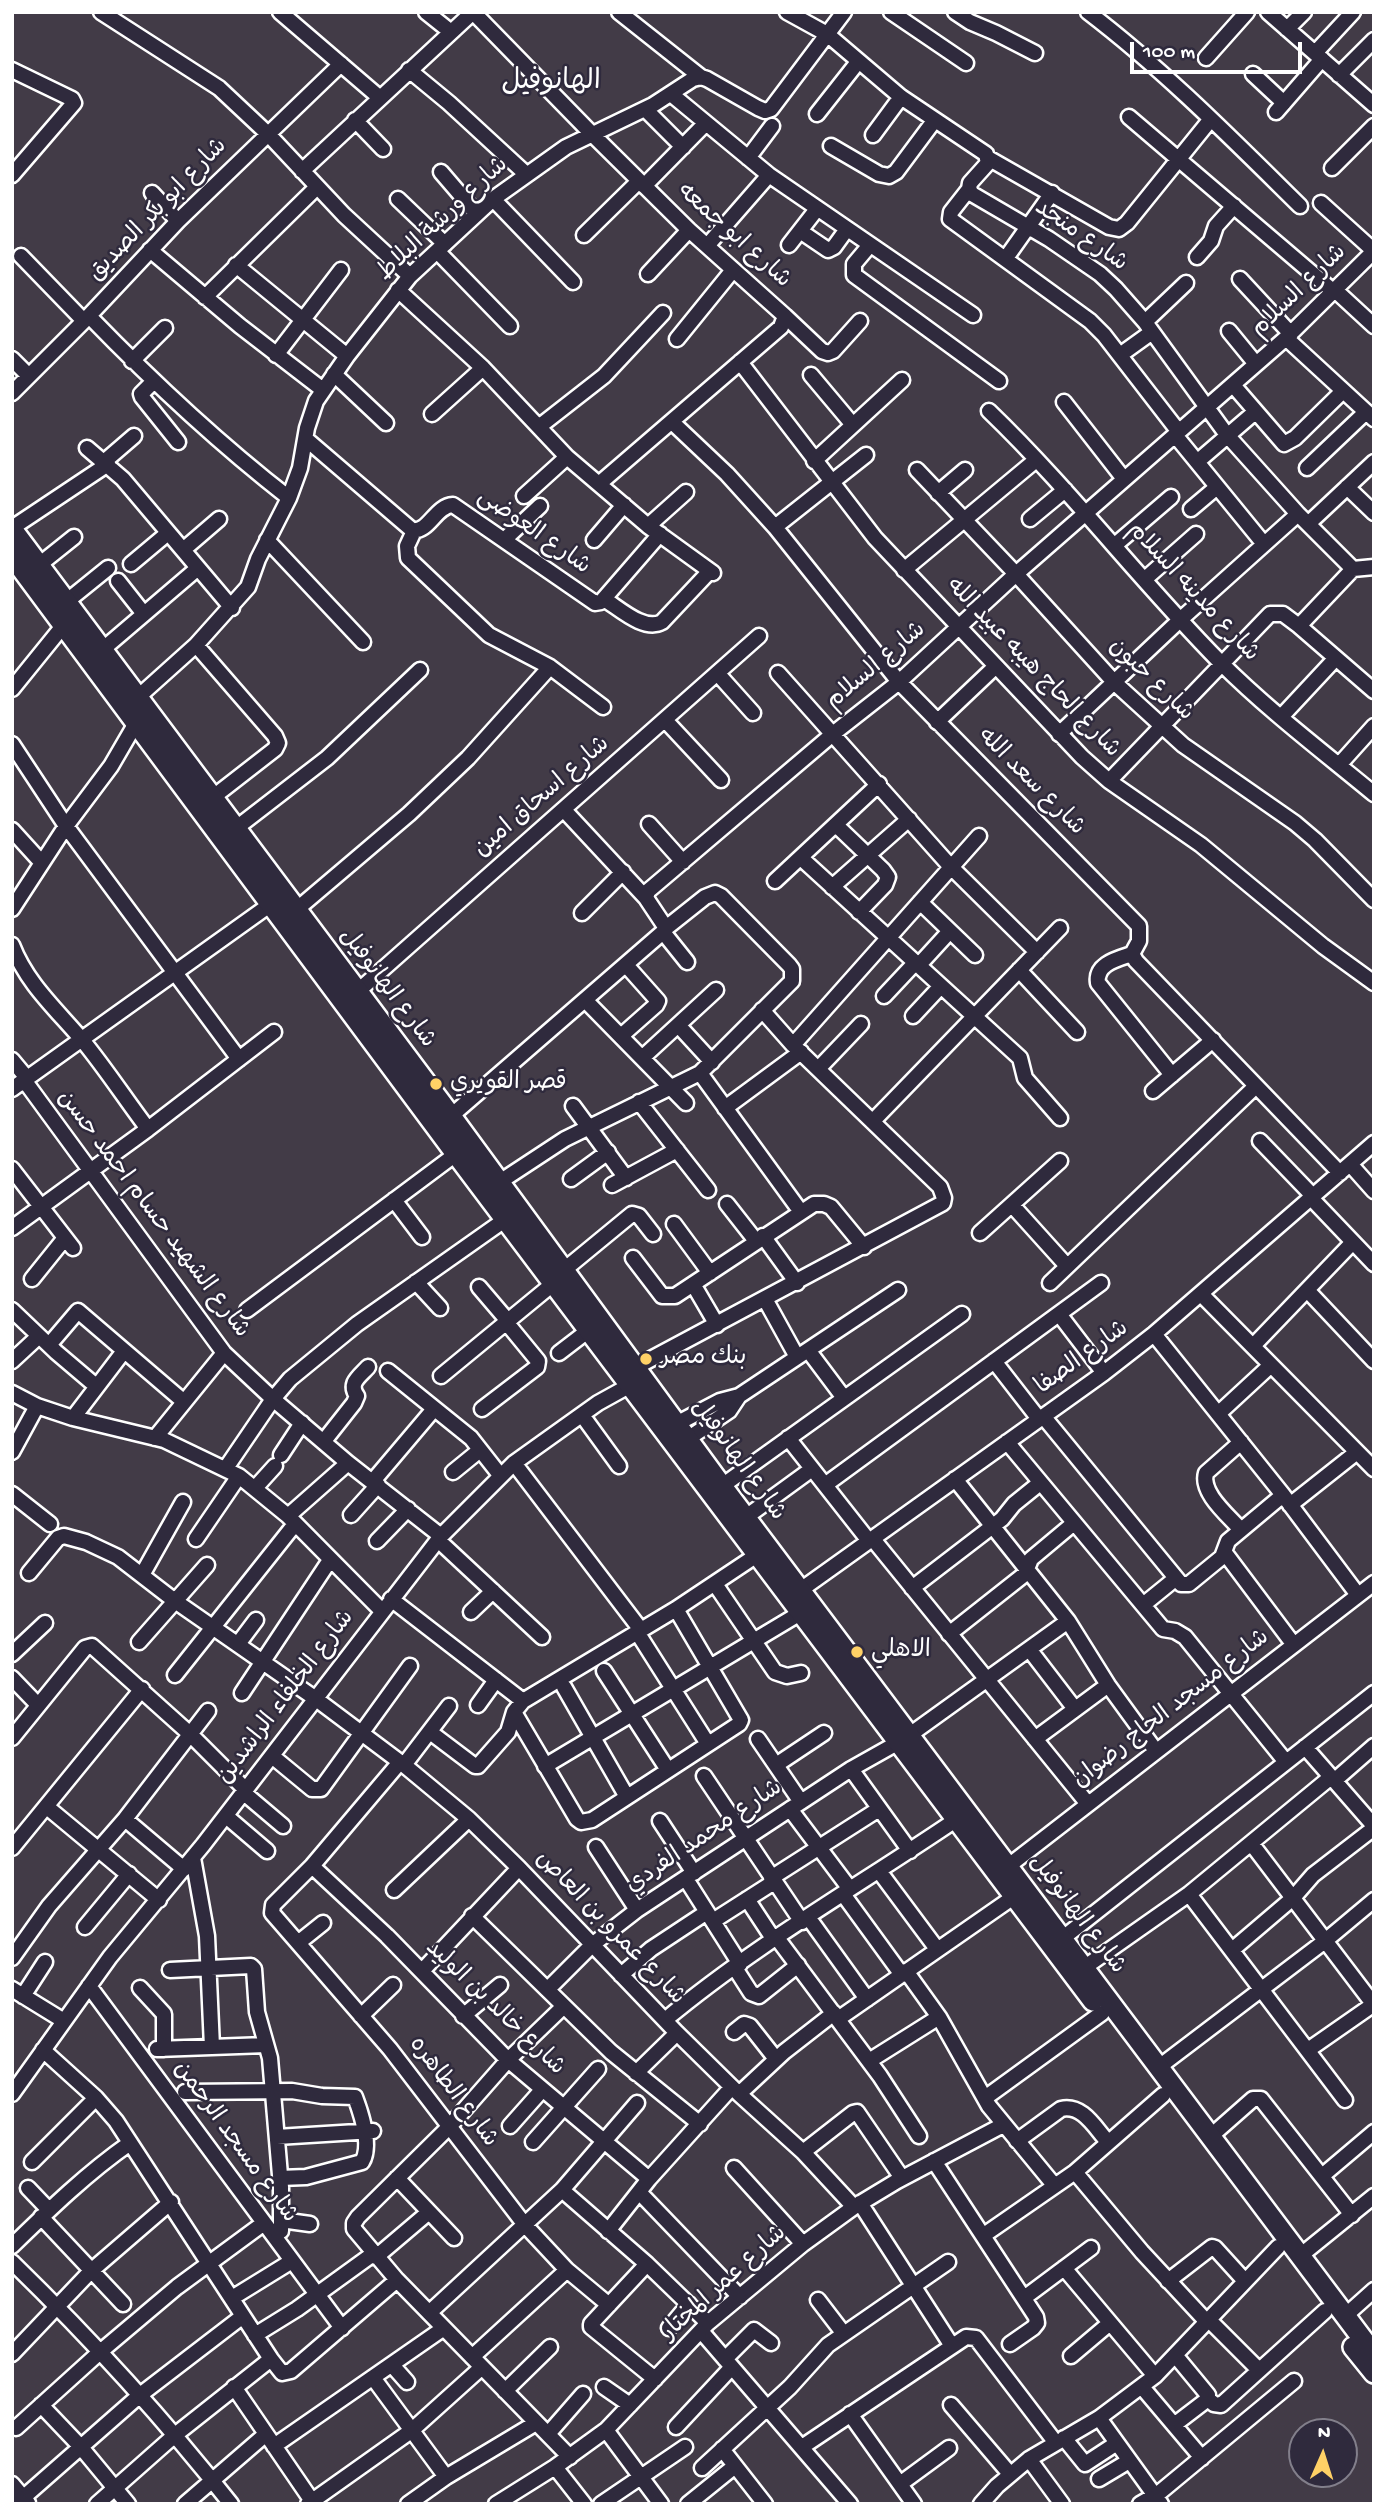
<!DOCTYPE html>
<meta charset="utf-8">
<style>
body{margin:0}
#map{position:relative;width:1386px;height:2516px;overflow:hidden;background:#423b47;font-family:"Gochi Hand",sans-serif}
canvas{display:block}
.frame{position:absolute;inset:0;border:14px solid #fff;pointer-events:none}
.north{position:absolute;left:1288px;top:2418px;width:70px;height:70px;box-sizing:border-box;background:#2f2a3d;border:2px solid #827f8b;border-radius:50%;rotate:3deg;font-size:19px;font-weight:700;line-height:28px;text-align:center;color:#fff}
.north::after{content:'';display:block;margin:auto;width:24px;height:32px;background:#ffd166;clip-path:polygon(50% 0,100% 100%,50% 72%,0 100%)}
.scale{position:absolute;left:1130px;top:42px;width:172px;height:32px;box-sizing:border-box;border:4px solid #fff;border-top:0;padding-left:9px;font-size:21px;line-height:24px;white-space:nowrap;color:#fff;-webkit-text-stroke:5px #2f2a3d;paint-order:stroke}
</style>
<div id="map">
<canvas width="1386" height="2516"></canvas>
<div class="frame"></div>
<div class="north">N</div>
<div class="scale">100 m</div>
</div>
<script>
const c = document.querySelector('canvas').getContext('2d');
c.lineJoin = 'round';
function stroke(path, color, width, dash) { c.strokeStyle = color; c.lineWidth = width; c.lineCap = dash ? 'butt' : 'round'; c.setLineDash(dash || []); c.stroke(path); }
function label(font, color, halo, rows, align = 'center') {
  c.font = font + ' "Gochi Hand","Playpen Sans Arabic",sans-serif'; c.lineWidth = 5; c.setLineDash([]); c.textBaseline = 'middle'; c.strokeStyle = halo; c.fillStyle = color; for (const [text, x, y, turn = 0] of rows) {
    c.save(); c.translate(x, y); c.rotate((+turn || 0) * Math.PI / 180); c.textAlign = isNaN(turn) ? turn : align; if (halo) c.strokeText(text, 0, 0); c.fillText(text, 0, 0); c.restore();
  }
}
const street = new Path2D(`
 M 101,12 L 219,88 L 268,134 L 344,215 L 410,276
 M 280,12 L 379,97
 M 426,12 L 451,32
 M 473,12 L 592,134 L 689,230 L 785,316 L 781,327 L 600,483
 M 619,12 L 701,77
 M 787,12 L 827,34 L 901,97 L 986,154 L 988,163 L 970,183 L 969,189 L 972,194 L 1049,239 L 1100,274 L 1116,289 L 1145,322 L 1227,435 L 1298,514 L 1353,569 L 1374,567
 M 891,12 L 966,63
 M 955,12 L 970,22 L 996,33 L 1035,53
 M 1088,12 C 1164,70 1232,139 1300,206
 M 1268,12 L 1374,105
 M 1287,29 L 1304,12
 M 1315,53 L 1353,12
 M 1206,58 L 1247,12
 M 12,70 L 72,99 L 74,103 L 12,175
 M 409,70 L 449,103 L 526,174
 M 1253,74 L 1284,103
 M 1339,75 L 1374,40
 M 671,94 L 769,175 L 973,315
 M 645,109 L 683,147
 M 1276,112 L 1322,59
 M 817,114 L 858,62
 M 1129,117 L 1334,292
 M 355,120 L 383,149
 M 873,135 L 901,97
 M 831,146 L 879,174 L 889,176 L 896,172 L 934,121
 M 748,158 L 772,126
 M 988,158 L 1109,227 L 1119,229 L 1127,223 L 1211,119
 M 1332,168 L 1374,126
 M 302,171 L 473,12
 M 441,172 L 477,214
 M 644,186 L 705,124
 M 969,189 L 951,212 L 950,219 L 1090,321 L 1104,335 L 1179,432
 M 152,193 L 178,221
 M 398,199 L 445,244
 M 493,199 L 573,282
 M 1321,203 L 1374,251
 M 800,231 L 828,250 L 834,247 L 847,229
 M 584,235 L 639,181
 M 789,245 L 817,209
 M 870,245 L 854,264 L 854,275 L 999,381
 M 707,246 L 769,175
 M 150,250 L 240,326 L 323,390
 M 437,251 L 510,326
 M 21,256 L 84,321
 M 1197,257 L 1211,241 L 1216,226 L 1234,206
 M 1006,258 L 1052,193
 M 236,265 L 347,356
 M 648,274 L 689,230
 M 1240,279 L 1291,334
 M 398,290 L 483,368 L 567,457 L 648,526 L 713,573
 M 1335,290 L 1374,326
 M 205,297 L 317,187
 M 89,316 C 152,381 217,442 289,498
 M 785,316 L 822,351 L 828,353 L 833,351 L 860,321
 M 1145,322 L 1186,283
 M 1229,331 L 1256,364
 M 1286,338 L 1374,419
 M 677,339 L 733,270
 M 276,355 L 341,270
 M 1120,355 L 1152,332
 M 12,359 L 29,376
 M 132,361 L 165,328
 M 740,362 L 875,538 L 1082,757 L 1109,781 L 1201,845 L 1323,946 L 1374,983
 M 334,374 L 386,423
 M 811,375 L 853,425
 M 153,382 L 141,394 L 142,397 L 178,442
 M 1233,385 L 1284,444 L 1295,438 L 1343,391
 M 12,393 L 84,321 L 178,221 L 341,64
 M 1064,402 L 1124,479
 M 989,411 C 1071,490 1140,581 1220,662 C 1268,710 1322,751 1374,794
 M 432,414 L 483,368
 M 672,422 L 727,474 L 775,527 L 899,682 L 1139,926 L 1139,941 L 1132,954 L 1136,961 L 1340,1173
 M 540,426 L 604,376 L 663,313
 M 1175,435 L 1264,544
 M 306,439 L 412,530 C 429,533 435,506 453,505 L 595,603 L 601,602 L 660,534
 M 87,448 L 123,479 L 232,608
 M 105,461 L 134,436
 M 814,461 L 902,380
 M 1197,462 L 1255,412
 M 1307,468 L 1366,412
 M 917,470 L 1016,574 L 1115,683 L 1183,745 L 1295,823 L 1315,840 L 1374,900
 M 1347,487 L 1374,513
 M 938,493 L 965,470
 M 524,496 L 567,457
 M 1191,509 L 1217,487
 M 1030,519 L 1065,490
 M 1308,524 L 1374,462
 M 648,526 L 686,492
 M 775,527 L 866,455
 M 12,528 L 108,464
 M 414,531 L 407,546 L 408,558 L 489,635 L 550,667 L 603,707
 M 267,540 L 363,642
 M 504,540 L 540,506
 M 594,540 L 624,505
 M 1115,545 L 1171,497
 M 183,550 L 219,519
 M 131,564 L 168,533
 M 39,565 L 74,537
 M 904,570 L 1036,460
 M 1145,579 L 1196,534
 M 118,581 L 144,614
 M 604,599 C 619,608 644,632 662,622 L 710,571
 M 66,602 L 108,568
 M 1299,626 L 1353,569
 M 196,645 L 275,736 L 278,743 L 275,749 L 212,798
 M 102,650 L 198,568
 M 778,673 L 951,867 L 1037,952
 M 718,674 L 753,713
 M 12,689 L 63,626
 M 137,698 L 196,645 L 248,587 L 258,559 L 289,498 L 300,468 L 307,428 L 316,401 L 347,356 L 410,276 L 493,199 L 566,147 L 653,105 L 693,79 L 701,77 L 707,79 L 758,108 L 765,111 L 771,109 L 844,12
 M 1281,717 L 1336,658
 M 665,720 L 721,780
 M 937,722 L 996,666
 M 1059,734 L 1181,619 L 1298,514
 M 12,744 L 66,826 L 239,1059
 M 1339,765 L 1374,726
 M 1109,781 L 1270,614 L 1283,614 L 1299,626 L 1374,691
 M 564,810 L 646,898
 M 649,824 L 683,862
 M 836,825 L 883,870 L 888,877 L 885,885 L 859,912
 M 235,829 L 327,758 L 420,670
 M 12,830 L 42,863
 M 801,858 L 1020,1058 L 1025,1078 L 1060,1118
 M 775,881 L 879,784
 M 832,887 L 909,819
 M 920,902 L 975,955
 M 12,909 L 66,826 L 111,766 L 136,723
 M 296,910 L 409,814 L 468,758 L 550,667
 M 582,913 L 623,872
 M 663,932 L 687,962
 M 12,945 C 27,984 57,1010 83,1041 C 106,1069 126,1100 148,1129
 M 1132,954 C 1117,959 1095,964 1098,983 L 1172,1075
 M 918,966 L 950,931
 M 1019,970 L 1077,1032
 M 357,992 L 759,636
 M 884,996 L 915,963
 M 585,1000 L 686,1103
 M 913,1016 L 941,986
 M 678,1025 L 712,1062
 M 621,1036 L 656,1005 L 658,1001 L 626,965
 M 793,1045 L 979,836
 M 642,1058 L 716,990
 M 12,1060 L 27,1078
 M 818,1069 L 861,1024
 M 700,1073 L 801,1212
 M 24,1080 L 224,1353 L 273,1399 L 348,1463 L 441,1536
 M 12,1089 L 271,904
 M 1153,1091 L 1213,1040
 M 639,1102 L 708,1190
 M 573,1106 L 626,1178
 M 725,1108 L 801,1052
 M 451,1116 L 663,932 L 666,928 L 646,898 L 648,891 L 654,886 L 834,733 L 899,682 L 1016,574 L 1286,338 L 1374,251
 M 873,1121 L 1060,928
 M 1260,1141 L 1313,1196
 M 1350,1164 L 1374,1191
 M 12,1169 L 73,1248
 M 571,1179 L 608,1152
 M 612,1185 L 677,1150
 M 492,1187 L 565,1139 L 700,1073 L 792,981 L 792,969 L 789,965 L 721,896 L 715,893 L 705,897 L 666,928
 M 1311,1198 L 1374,1264
 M 394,1200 L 422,1237
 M 727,1204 L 756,1241
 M 1012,1205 L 1067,1266
 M 674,1224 L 710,1273
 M 12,1228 L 148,1129 L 274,1032
 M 980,1233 L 1060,1161
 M 763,1236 L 797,1283
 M 633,1258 L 662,1296 L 675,1296 L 814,1204 L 824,1204 L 831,1207 L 864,1247
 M 564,1270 L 632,1214 L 639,1216 L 653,1234
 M 32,1279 L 65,1238
 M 416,1282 L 440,1308
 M 1050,1283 L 1256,1086
 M 693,1284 L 717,1325
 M 479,1287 L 508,1321
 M 1307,1290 L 1374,1361
 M 1201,1294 L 1374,1469
 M 765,1299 L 797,1357
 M 12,1310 L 56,1352 L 96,1386
 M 247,1310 L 456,1154
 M 1059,1314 L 1104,1373
 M 1154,1334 L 1283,1495 L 1358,1595
 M 49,1345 L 78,1311 L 183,1401
 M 1253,1346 L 1353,1242
 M 808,1350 L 844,1398
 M 559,1353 L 589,1330
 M 12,1361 L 39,1336
 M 994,1361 L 1039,1419
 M 636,1367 L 943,1203 L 944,1198 L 940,1187 L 793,1045 L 762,1010
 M 388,1371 L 471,1438 L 500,1475
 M 441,1376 L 554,1283
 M 12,1393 L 37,1406 L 73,1418 L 164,1440 L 239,1476 L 288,1516 L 382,1611
 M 482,1409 L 537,1367 L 538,1361 L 506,1322
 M 1218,1414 L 1271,1365
 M 582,1415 L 619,1466
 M 1043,1416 L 1181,1584 L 1189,1584 L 1222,1557 L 1228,1541 L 1283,1495
 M 73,1418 L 124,1351
 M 678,1423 L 720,1401 L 739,1396
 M 155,1438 L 224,1353
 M 689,1438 L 729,1411 L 739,1396 L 898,1290
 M 788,1438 L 869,1541
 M 324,1441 L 354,1403 L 357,1396 C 348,1383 359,1377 368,1367
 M 1007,1442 L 1163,1629 L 1175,1631 L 1185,1637 L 1286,1762
 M 1241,1442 L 1206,1473 C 1200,1493 1229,1516 1241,1530
 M 12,1452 L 37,1406
 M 281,1455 L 302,1423
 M 514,1463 L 641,1630
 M 226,1468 L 273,1399 L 290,1379 L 357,1324 L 506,1219
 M 453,1472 L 480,1450
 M 955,1479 L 1068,1621 L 1108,1685 L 1156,1751
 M 373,1481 L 434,1409
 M 825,1485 L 1101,1283
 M 722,1486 L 962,1314
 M 256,1487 L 275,1466
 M 12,1494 L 50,1524
 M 1290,1505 L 1357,1452
 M 351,1515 L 378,1485
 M 288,1516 L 348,1463
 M 746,1517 L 812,1469
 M 872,1538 L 1088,1804
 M 196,1539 L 239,1476
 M 438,1540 L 542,1637
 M 377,1541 L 408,1509
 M 1225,1553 L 1294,1645
 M 29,1573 L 58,1538 L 64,1536 L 86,1542 L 118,1557 L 175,1601 L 316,1699 L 404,1765 L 469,1819 L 519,1868 L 677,2033 L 739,2094 L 803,2152 L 854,2207
 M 142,1575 L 183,1502
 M 715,1584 L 775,1672 L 787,1676 L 801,1673
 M 912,1588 L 1002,1519 L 1014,1504 L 1040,1483
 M 802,1589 L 1104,1373 L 1154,1334 L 1374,1143
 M 391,1599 L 523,1701
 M 1143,1605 L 1175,1579
 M 471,1612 L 493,1591
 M 637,1632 L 708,1744
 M 949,1634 L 1025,1574 L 1031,1559 L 1074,1523
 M 139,1642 L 207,1565
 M 238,1644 L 256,1620
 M 1029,1649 L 1075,1709
 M 12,1654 L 45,1623
 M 604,1671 L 668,1770
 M 175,1675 L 295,1524
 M 12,1678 L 38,1705
 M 564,1687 L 627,1797
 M 242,1693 L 330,1560
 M 478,1705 L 496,1680
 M 514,1712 L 577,1819 L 581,1822 L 592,1820 L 739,1724 L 741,1720 L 676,1609
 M 430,1732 L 475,1766 L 478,1766 L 508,1732 L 514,1712 L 523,1701 L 676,1609 L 757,1555
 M 911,1734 L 1068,1621
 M 12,1738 L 85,1648 L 92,1646 L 190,1734 L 246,1790
 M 758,1739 L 801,1802
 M 1035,1739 L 1108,1685
 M 1305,1747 L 1374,1826
 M 272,1756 L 312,1789 L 321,1789 L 410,1666
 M 400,1762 L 312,1866 L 273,1905 L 272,1913 L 390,2049 L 525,2225 L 567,2270 L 609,2305
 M 404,1765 L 449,1706
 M 776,1765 L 824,1733
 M 545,1766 L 802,1612
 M 851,1769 L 910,1851
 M 704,1776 L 802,1922
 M 1334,1781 L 1374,1746
 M 244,1793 L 283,1826
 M 47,1807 L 159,1900
 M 790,1809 L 850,1889
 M 226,1816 L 267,1851
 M 125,1819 L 184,1869
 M 660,1821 L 694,1873
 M 1251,1843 L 1374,2005
 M 596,1847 L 637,1910
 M 12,1848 L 142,1689
 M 193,1858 L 207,1936 L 212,2047
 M 312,1866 L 387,1936 L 508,2060 L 649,2179
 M 879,1871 L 937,1949
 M 1002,1871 L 1374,1583
 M 771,1878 L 879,1809
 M 686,1879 L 740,1964
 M 394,1890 L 469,1819
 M 843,1894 L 902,1975
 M 1189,1894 L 1345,2100
 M 747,1899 L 774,1940
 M 472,1916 L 611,2052 L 700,2124
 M 808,1917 L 867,1999
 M 713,1921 L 774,1882
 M 85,1927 L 129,1874
 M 777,1938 L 880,2076 L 919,2136
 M 1063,1938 L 1374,1693
 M 298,1943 L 323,1923
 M 1232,1950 L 1293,1898 L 1313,1875 L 1374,1828
 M 12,1958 L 49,1906 L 125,1819 L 208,1711
 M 735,1968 L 751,1993 L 759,1996 L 798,1965
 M 170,1970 L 251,1966 L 254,1969 L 257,2012 L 270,2058 L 281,2187 L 281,2231
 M 422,1971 L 519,1868
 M 906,1971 L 939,2017 L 989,2106 L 1054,2185
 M 1078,1972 L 1189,1894 L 1331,1777
 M 621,1975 L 651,1949 L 707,1912
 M 89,1986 L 342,2328
 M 140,1988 L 164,2014 L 164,2049
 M 12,1989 L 64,2021
 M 548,1989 L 592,1945 L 637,1910 L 851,1769 L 899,1742
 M 23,1996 L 45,1962
 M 564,2006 L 508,2060 L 449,2127 L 358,2217 L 354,2223 L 354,2229 L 397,2280 L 570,2457
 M 361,2016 L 393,1985
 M 463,2016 L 500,1985
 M 838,2019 L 1015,1896
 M 665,2020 C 756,1944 860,1885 957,1819
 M 734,2032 L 744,2024 L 750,2026 L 776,2059
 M 157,2049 L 266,2045
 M 43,2050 L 96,2098 L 116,2121 L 271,2359 L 282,2373 L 291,2371 L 397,2280
 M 1308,2050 L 1374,2004
 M 869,2061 L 939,2017
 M 1159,2067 L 1325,1941 L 1374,1900
 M 636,2073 L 677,2033
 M 185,2092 L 292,2091 L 322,2096 L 355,2097 C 361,2113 372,2146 362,2162 L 306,2177 L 280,2178
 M 12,2094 L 110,1957 L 203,1845 L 441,1536 L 514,1463 L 598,1403 L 636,1382
 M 739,2094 L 784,2052 L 834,2013
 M 985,2098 L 1102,2013
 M 510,2126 L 542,2090
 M 1211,2136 L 1253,2099 L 1261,2099 L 1352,2215
 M 277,2137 L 373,2131
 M 1017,2141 L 1061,2109 C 1083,2104 1095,2128 1108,2142
 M 533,2142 L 598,2069
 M 803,2152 L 853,2113 L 857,2112 L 902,2178
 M 934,2161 L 1036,2317 L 1037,2323 L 1033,2328 L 1010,2344
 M 32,2162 L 96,2098
 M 734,2168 L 803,2244
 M 1075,2172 L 1142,2252 L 1207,2322
 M 1322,2176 L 1374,2132
 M 397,2178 L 454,2238
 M 28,2188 L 49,2210
 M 562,2190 L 647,2264 L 708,2323
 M 639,2192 L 740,2297
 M 860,2203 L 952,2346
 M 41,2217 L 123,2304
 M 281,2220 L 310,2224
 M 608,2231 L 649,2179 L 732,2087
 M 984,2235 L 1075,2172 L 1163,2095
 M 12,2246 C 50,2209 87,2173 130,2143
 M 1300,2256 L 1374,2196
 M 376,2257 L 429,2212
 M 12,2262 C 90,2338 164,2419 231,2504
 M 647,2264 L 591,2324 L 591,2327 L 655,2379
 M 1064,2268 L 1155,2376
 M 1168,2281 L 1212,2247 L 1215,2248 L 1245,2281
 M 232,2298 L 292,2261
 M 1024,2298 L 1091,2248
 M 818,2300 L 844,2334
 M 429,2313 L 562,2190 L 637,2103
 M 1345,2316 L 1374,2290
 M 1209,2320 L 1259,2370
 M 669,2328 L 689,2304
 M 701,2331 L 850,2504
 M 255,2335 L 297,2309 L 373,2254
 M 12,2354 L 91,2271 L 171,2202
 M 1071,2356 L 1110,2323
 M 472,2357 L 567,2270
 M 725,2359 L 754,2330 L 771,2343
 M 392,2365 L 407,2382
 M 374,2379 L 446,2477
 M 234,2387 L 314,2504
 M 604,2387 L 630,2405
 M 1142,2387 L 1202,2458
 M 505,2391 L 550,2347
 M 1208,2399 L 1214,2404 L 1221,2405 L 1325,2311
 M 41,2405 L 80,2446 L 128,2504
 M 951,2405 L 1010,2474
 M 850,2414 L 914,2504
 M 1099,2418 L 1161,2504
 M 1174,2425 L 1208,2399 L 1208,2395 L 1175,2355
 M 676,2427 L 732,2367
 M 16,2428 L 100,2352 L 177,2287 L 264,2223
 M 606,2430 L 661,2504
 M 548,2434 L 583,2394
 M 1064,2438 L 1085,2464 L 1117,2443
 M 274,2446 L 444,2328
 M 802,2447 L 966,2337 L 976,2338 L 1056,2443
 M 722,2449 L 765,2504
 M 1029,2459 L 1062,2504
 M 555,2467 L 584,2504
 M 702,2468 L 790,2387 L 828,2345 L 948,2262
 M 1099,2479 L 1129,2461
 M 12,2484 L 28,2503
 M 900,2484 L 949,2448
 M 16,2504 L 140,2395 L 243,2316
 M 97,2504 L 175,2435 L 271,2359
 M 185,2504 L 266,2434
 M 308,2504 L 411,2431 L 481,2368
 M 408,2504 L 446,2477 L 536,2423
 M 496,2504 L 555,2467 L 606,2430 L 708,2323 L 803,2244 L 854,2207 L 897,2181 L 1003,2125
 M 601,2504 L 685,2447
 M 688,2504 L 735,2466
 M 981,2504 L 997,2486 L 1029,2459 L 1099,2418 L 1155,2376 L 1278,2247
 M 1140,2504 L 1159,2493 L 1294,2381`);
const secondary = new Path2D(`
 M 12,529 L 451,1116 L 722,1486 L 1374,2354
 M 12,556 L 456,1154 L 1093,2001
 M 1353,2347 L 1374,2373`);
stroke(street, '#fff', 19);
stroke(secondary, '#fff', 24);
stroke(street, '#2f2a3d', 14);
stroke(secondary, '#2f2a3d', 19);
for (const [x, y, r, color] of [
 [436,1084,7,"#ffd166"],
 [646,1359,7,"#ffd166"],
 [857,1652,7,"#ffd166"]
]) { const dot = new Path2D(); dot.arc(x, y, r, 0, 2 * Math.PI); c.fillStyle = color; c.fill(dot); stroke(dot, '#2f2a3d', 2.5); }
label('24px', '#fff', '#2f2a3d', [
 ["شارع ابو بكر الصديق",159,211,-46],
 ["شارع ورشة البلاط",444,220,-43],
 ["شارع ابو جمعه",733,237,42],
 ["شارع منجد",1080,237,35],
 ["شارع السلام",1300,292,-44],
 ["شارع العوضى",533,533,35],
 ["شارع مدينه السلام",1192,593,47],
 ["شارع السلام",877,667,-40],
 ["شارع الحاج هيبه عبيد الله",1032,669,46],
 ["شارع حبون",1150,681,44],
 ["شارع سعد الله",1030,783,45],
 ["شارع اسحاق امين",543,798,-41],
 ["شارع الهانوفيل",386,989,53],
 ["شارع الشهيد حسام احمد حسن",152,1215,53],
 ["شارع الصفا",1083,1359,-36],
 ["شارع الهانوفيل",737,1461,54],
 ["شارع الخلفاء الراشدين",287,1698,-53],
 ["شارع مسجد الحاج رضوان",1172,1710,-38],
 ["شارع محمد الفردي",705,1838,-34],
 ["شارع الهانوفيل",1076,1915,53],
 ["شارع عمرو بن العاص",609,1929,46],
 ["شارع خالد بن الوليد",494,2009,44],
 ["شارع الطاهره",452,2093,53],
 ["شارع مسجد الرحمن",234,2143,54],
 ["شارع عمر المختار",725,2284,-42]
]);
label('24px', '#fff', '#2f2a3d', [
 ["قصر القويري",450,1084],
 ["بنك مصر",660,1359],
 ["الاهلي",871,1652]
], 'left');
label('28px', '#fff', '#2f2a3d', [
 ["الهانوفيل",551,84]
]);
</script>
